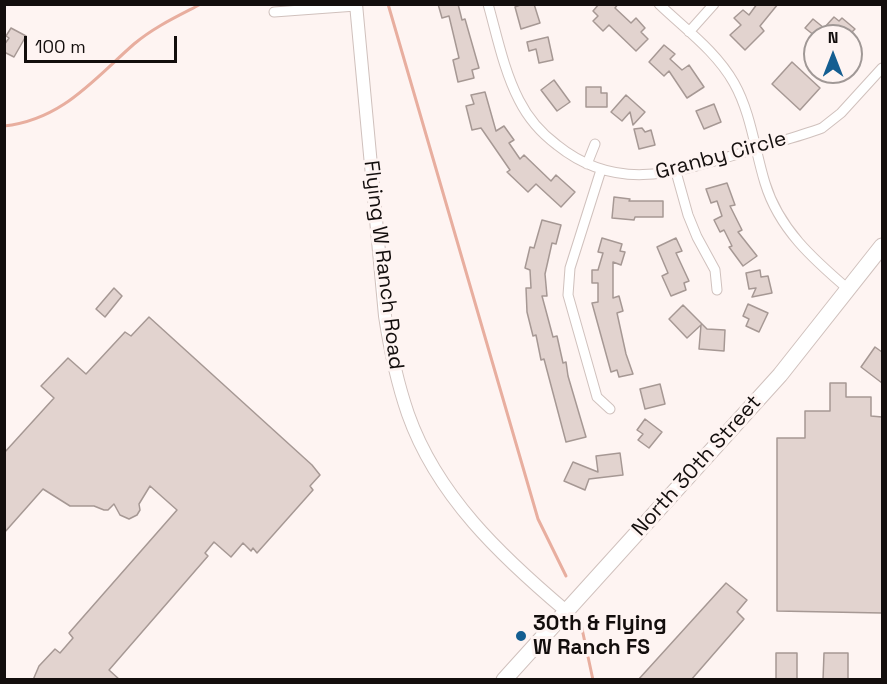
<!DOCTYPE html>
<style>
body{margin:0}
#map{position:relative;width:887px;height:684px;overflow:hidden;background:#fef4f2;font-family:"Space Grotesk",sans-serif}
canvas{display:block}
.frame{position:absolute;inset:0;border:6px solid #130e0d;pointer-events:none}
.north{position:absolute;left:803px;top:24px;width:60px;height:60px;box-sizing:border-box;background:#fef4f2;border:2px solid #a09896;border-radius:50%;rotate:0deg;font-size:16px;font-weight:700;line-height:24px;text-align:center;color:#130e0d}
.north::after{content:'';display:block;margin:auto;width:21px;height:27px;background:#145e91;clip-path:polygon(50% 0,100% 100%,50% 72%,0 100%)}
.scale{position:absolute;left:24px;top:36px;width:153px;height:27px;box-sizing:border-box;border:3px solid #130e0d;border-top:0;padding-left:8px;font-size:18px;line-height:21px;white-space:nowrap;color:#130e0d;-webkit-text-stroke:4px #fef4f2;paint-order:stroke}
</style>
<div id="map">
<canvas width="887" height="684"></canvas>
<div class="frame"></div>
<div class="north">N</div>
<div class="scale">100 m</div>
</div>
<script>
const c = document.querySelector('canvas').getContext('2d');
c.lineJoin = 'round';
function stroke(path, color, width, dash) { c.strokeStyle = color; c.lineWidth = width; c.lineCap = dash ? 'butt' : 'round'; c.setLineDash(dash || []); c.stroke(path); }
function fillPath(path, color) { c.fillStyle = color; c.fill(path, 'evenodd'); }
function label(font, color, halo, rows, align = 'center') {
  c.font = font + ' "Space Grotesk",sans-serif'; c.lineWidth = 6; c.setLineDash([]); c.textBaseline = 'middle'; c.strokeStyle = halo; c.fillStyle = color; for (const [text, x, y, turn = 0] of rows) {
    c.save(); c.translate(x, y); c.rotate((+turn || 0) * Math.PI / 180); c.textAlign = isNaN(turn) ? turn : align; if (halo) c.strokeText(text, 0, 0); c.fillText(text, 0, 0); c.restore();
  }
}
stroke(new Path2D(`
 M 388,4 L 538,519 L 566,576
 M 4,126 C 62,120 94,79 134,44 C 154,27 178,16 201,4
 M 581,624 L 593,680`), '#e8ae9f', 3);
const building = new Path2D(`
 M 438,4 L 458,4 L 462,20 L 465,19 L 479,68 L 472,70 L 474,78 L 458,82 L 453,60 L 459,58 L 449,16 L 442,18 Z
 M 523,4 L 534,4 L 540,23 L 521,29 L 515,7 Z
 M 599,4 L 618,4 L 615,8 L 631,23 L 636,18 L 645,28 L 641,32 L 648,39 L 636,51 L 609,25 L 603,31 L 593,21 L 598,16 L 593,11 Z
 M 757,4 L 778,4 L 760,26 L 764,31 L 745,50 L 730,35 L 741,25 L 734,18 L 743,10 L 749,15 Z
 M 834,17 L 839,21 L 842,18 L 855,29 L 848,36 L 815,36 L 805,28 L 813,19 L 824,28 Z
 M 11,28 L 26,36 L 14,57 L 4,52 L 4,45 L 9,38 L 6,36 Z
 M 548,37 L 553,60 L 539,63 L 536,49 L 529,51 L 527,42 Z
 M 664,45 L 675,54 L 670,59 L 682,70 L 689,65 L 704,87 L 687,98 L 669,71 L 664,76 L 649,62 Z
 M 792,62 L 820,88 L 800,110 L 772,84 Z
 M 554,80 L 570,102 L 557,111 L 541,90 Z
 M 586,87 L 601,87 L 601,93 L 607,93 L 607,107 L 586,107 Z
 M 485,92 L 496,131 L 504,126 L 514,140 L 509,143 L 520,159 L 524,155 L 551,181 L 556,175 L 575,192 L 561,207 L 536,184 L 528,192 L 507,172 L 510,170 L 481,128 L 472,130 L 466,106 L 474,104 L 471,95 Z
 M 626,95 L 645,112 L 633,125 L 630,112 L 622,121 L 611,112 Z
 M 714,104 L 721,122 L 704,129 L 696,111 Z
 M 642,128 L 645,132 L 651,130 L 655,145 L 639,149 L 634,129 Z
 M 727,183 L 735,205 L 730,206 L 742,230 L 738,232 L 757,256 L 743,266 L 729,247 L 732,246 L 724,230 L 720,232 L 714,220 L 722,216 L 717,201 L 711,203 L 706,189 Z
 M 614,197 L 630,199 L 629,201 L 663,201 L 663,217 L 635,217 L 634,220 L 612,218 Z
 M 542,220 L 561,225 L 556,244 L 552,243 L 545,274 L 547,296 L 542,296 L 553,337 L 557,336 L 563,363 L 566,362 L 568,376 L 586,437 L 566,442 L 544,359 L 541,360 L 536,335 L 533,336 L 527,312 L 526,288 L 531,288 L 530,270 L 525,268 L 530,247 L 534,248 Z
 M 602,238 L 622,244 L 620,251 L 625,252 L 621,265 L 613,262 L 613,298 L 619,296 L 623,311 L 617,313 L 626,354 L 633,374 L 619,377 L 617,370 L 611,372 L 592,303 L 598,302 L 598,283 L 592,283 L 592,270 L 598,270 L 603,253 L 598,252 Z
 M 676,238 L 682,251 L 676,253 L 689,281 L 684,283 L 686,290 L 671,296 L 662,276 L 668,273 L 657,247 Z
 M 760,270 L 761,277 L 768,276 L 772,293 L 752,297 L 756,288 L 749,289 L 746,273 Z
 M 114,288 L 122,296 L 105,317 L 96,309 Z
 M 748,304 L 768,313 L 759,332 L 746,326 L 749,319 L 743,316 Z
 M 683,305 L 707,329 L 725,330 L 724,351 L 699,349 L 701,325 L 687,338 L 669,319 Z
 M 149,317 L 312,465 L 320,475 L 310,486 L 313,490 L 257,553 L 253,548 L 251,551 L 243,543 L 231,557 L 214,542 L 205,553 L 208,556 L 109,670 L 120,680 L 33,680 L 39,666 L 55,649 L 60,653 L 73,638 L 69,633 L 177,510 L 150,486 L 139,504 L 140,510 L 137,515 L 129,519 L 120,515 L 114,504 L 108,510 L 104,510 L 94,506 L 70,506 L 43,489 L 4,533 L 4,453 L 54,398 L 41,386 L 68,358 L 86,374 L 125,332 L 131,336 Z
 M 875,347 L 882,352 L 882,383 L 861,367 Z
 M 830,383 L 846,383 L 846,397 L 871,397 L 871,416 L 882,417 L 882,613 L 777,611 L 777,438 L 805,438 L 805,411 L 830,411 Z
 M 660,384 L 665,404 L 645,409 L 640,389 Z
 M 645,419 L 662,432 L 649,448 L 638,440 L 643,434 L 637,430 Z
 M 620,453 L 623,475 L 589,479 L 585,490 L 564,481 L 573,462 L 598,472 L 596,456 Z
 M 726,583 L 747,600 L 737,612 L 744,619 L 691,680 L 638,680 Z
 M 776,653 L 797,653 L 797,680 L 776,680 Z
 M 824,653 L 848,653 L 848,680 L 823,680 Z`);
fillPath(building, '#e2d3cf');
stroke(building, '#a69894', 1.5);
const minor = new Path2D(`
 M 488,4 C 497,36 504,71 519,100 C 528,118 541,133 557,145 C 619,195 680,171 748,151 C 773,143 798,137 822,128 L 841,113 L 882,68
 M 659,4 C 685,29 716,51 734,83 C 751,113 755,151 765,183 C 779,229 813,259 848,289
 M 274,12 L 356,6
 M 689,32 L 714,4
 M 587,164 L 595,144
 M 601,170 L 570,268 L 568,295 L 597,397 L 610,409
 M 676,172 L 688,215 L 697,237 L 715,270 L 717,290`);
const tertiary = new Path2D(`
 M 356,4 L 385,316 C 390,349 397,382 408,414 C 437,496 501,556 566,611`);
const primary = new Path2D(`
 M 504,680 L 780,375 L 882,246`);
stroke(minor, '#d0c1bd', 11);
stroke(tertiary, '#d0c1bd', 14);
stroke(primary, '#d0c1bd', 17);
stroke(minor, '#fff', 9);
stroke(tertiary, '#fff', 12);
stroke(primary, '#fff', 15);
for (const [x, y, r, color] of [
 [521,636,6,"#145e91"]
]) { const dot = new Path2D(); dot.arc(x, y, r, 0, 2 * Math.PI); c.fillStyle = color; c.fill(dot); stroke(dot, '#fef4f2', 2); }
label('21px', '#130e0d', '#fef4f2', [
 ["Granby Circle",721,156,-15],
 ["Flying W Ranch Road",383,265,83],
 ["North 30th Street",697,466,-48]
]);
label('bold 21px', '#130e0d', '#fef4f2', [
 ["30th & Flying",533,624],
 ["W Ranch FS",533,648]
], 'left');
</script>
